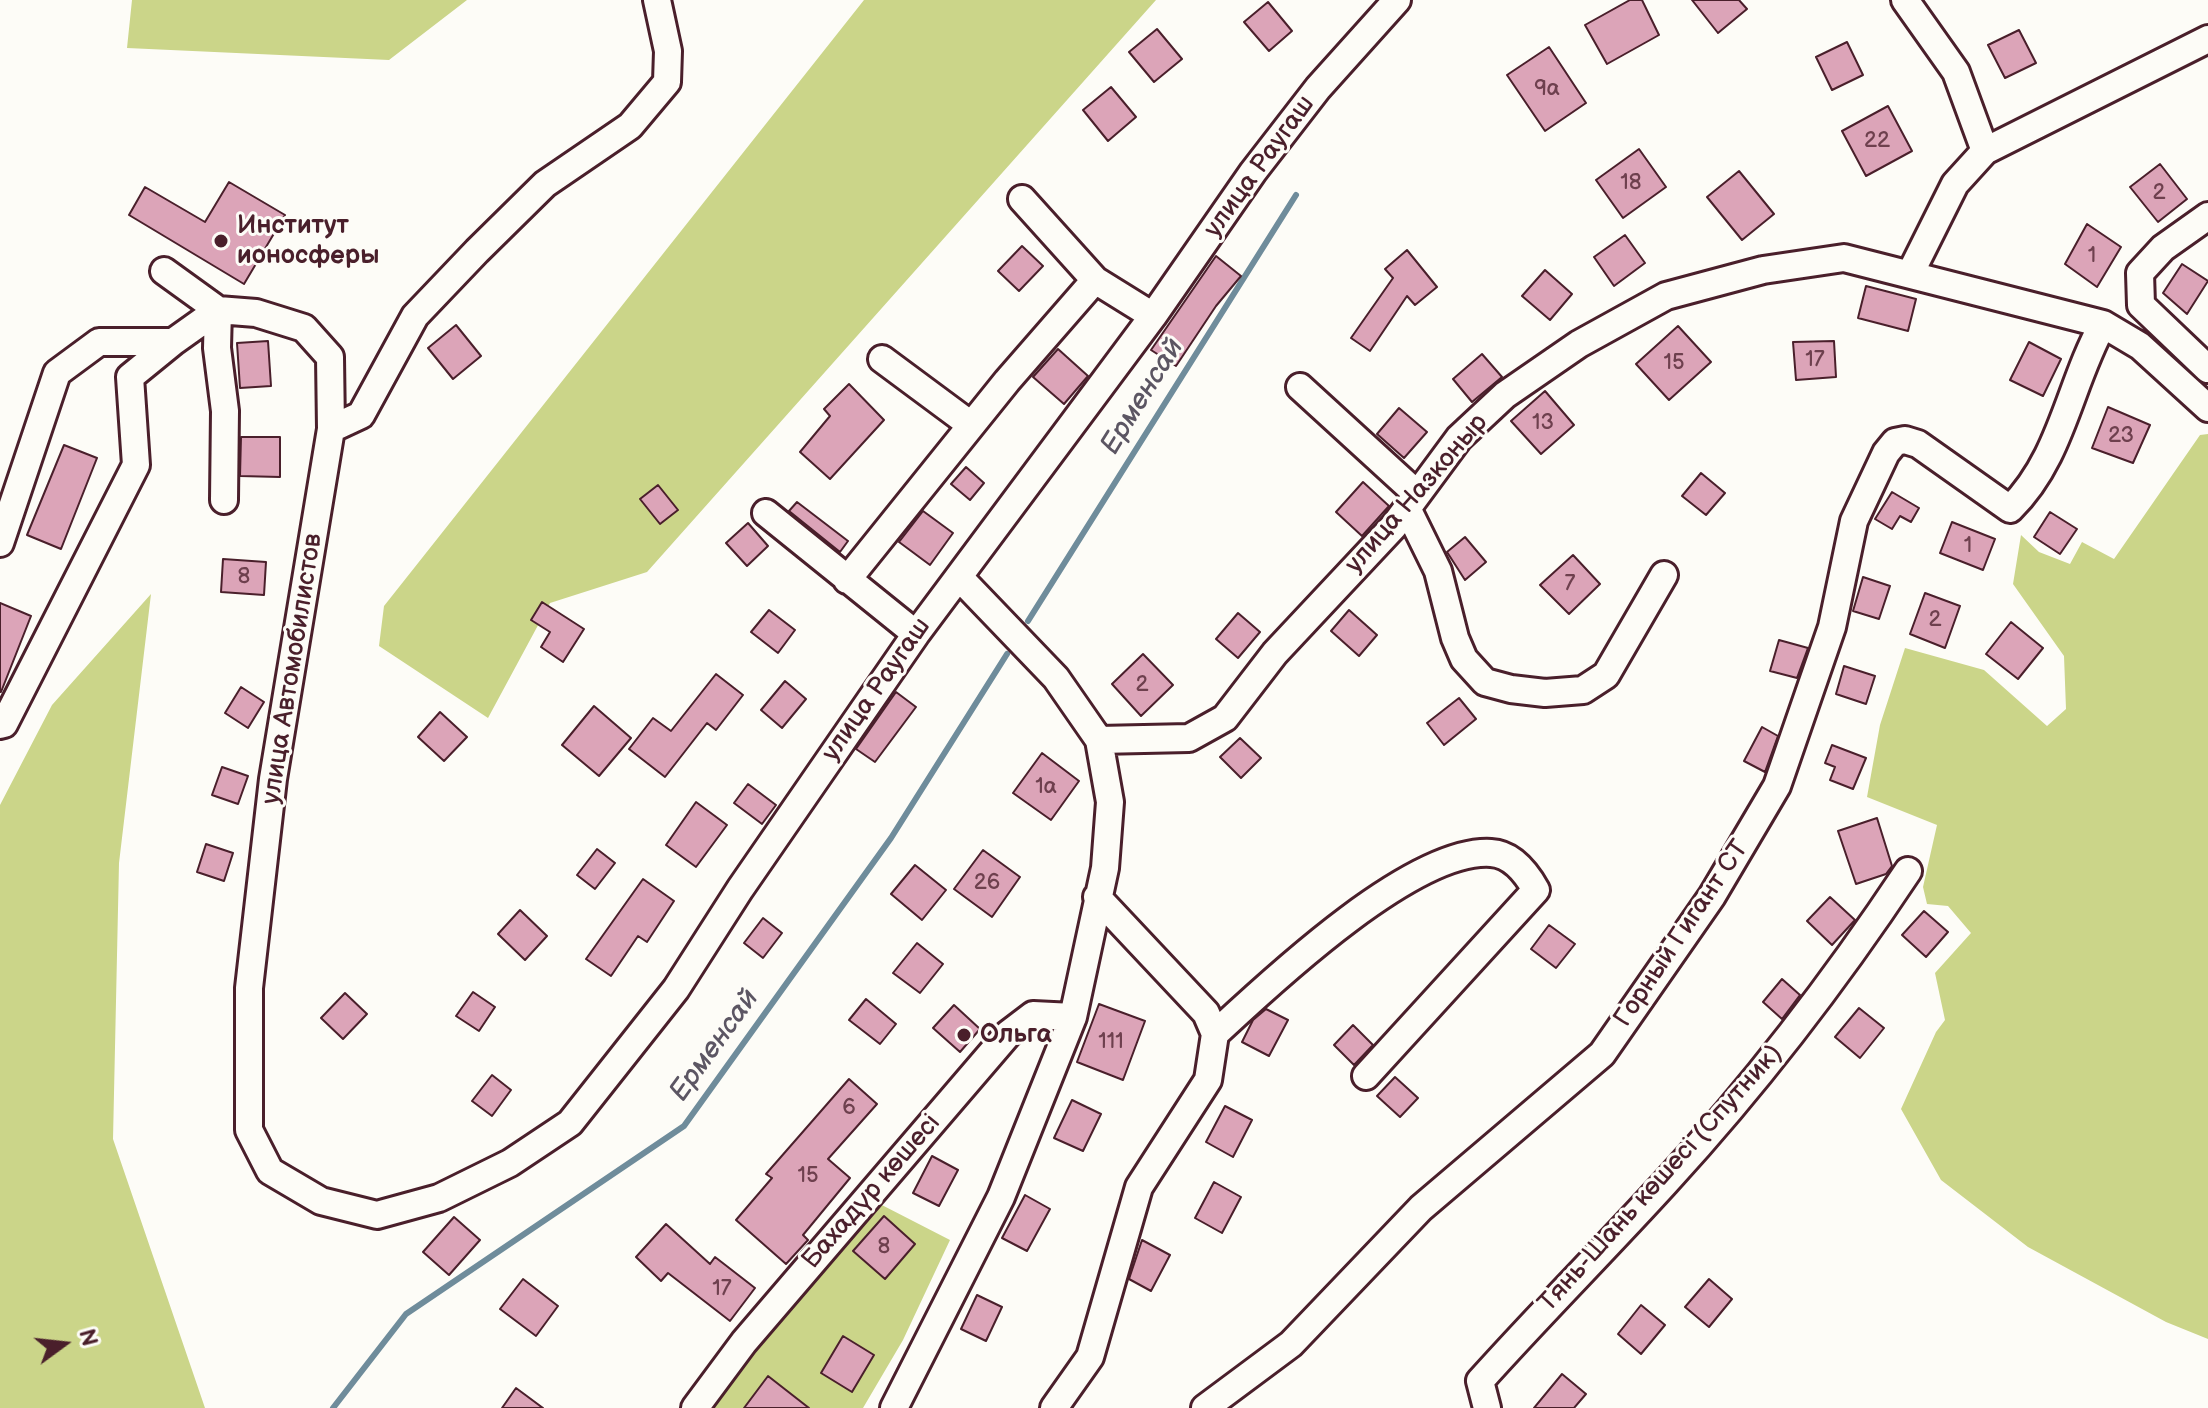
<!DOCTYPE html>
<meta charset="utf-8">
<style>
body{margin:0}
#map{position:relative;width:2208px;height:1408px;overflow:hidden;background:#fdfcf7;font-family:"Balsamiq Sans",sans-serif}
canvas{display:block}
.north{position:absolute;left:24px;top:1304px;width:80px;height:80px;-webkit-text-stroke:6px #fdfcf7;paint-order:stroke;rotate:75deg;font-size:22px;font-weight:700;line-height:32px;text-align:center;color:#4a1f2b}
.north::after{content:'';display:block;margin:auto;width:28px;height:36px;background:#4a1f2b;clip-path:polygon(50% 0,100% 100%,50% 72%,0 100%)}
</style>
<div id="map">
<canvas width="2208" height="1408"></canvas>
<div class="north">N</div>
</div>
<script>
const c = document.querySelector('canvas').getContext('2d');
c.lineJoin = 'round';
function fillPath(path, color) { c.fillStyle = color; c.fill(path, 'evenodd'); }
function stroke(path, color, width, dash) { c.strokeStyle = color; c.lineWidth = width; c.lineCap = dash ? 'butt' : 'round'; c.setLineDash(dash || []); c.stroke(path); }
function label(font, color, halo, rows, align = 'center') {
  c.font = font + ' "Balsamiq Sans",sans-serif'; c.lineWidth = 6; c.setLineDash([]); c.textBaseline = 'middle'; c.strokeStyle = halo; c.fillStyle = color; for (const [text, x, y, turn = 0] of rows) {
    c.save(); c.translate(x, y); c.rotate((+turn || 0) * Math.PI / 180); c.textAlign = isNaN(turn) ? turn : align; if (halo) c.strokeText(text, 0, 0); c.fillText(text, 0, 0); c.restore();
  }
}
fillPath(new Path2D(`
 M 132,0 L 467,0 L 389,60 L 127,48 Z
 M 864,0 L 1156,0 L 647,572 L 550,603 L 488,718 L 379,646 L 384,606 Z
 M 2208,434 L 2208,1339 L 2166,1322 L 2028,1247 L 1941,1180 L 1901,1109 L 1936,1032 L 1945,1020 L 1935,973 L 1971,933 L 1948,906 L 1927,904 L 1923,887 L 1937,825 L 1867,797 L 1880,725 L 1905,648 L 1984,670 L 2047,726 L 2066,709 L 2064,656 L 2013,584 L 2021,535 L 2039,552 L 2070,564 L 2082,542 L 2114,559 L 2200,435 Z
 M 151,594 L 119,863 L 113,1139 L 205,1408 L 0,1408 L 0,805 L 52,705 Z
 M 876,1202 L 950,1240 L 903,1340 L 863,1408 L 703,1408 Z`), '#cbd589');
stroke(new Path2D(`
 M 1028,621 L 1296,195
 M 333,1408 L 406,1314 L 684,1126 L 891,838 L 1007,654`), '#6f8c9b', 6);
const building = new Path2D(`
 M 1630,0 L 1642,0 L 1659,35 L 1607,64 L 1585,25 Z
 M 1692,0 L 1739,0 L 1747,9 L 1718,33 Z
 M 1268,2 L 1292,31 L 1269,51 L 1244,22 Z
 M 1157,29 L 1182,59 L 1154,82 L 1129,52 Z
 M 2019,30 L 2036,63 L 2005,78 L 1988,45 Z
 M 1847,42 L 1863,75 L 1832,90 L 1816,57 Z
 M 1549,47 L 1586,103 L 1545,131 L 1507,75 Z
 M 1111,87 L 1136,117 L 1108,141 L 1083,110 Z
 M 1888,106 L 1912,151 L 1866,176 L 1842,131 Z
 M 1639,149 L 1666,187 L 1623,218 L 1596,180 Z
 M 2160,164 L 2187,199 L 2158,222 L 2130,187 Z
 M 1739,171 L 1774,214 L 1742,240 L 1707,197 Z
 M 229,182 L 285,215 L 244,284 L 129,215 L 145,187 L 205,222 Z
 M 2087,224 L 2121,247 L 2097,287 L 2065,264 Z
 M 1625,235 L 1645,263 L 1614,286 L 1594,257 Z
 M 1022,246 L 1043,266 L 1019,291 L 998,271 Z
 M 1407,250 L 1437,287 L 1415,305 L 1407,296 L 1370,351 L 1351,338 L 1393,278 L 1385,269 Z
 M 1216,256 L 1241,276 L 1216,306 L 1176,366 L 1151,350 Z
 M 2182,264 L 2208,281 L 2187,314 L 2163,293 Z
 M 1545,270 L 1572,294 L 1550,320 L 1522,296 Z
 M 1866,286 L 1916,299 L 1908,331 L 1858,318 Z
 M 456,325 L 481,356 L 453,379 L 428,348 Z
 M 1678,326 L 1711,362 L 1669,400 L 1636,364 Z
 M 268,341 L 271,386 L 240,388 L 237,343 Z
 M 1834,341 L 1836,377 L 1796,380 L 1793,342 Z
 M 2029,342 L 2061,359 L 2043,396 L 2010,380 Z
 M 1058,349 L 1088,376 L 1064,404 L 1033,377 Z
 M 1482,354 L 1502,377 L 1472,402 L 1453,379 Z
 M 849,384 L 884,420 L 830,479 L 800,452 L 830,416 L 824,409 Z
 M 1545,391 L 1574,425 L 1541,454 L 1511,421 Z
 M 2108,407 L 2150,425 L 2133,463 L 2092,448 Z
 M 1399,408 L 1427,432 L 1404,458 L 1377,434 Z
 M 241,437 L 280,437 L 280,477 L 240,476 Z
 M 64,445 L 97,458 L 61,549 L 27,535 Z
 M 966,467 L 984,483 L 970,500 L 951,484 Z
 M 1701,473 L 1725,493 L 1706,515 L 1682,496 Z
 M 1363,482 L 1389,506 L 1362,536 L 1336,512 Z
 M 658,485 L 678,510 L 660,524 L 640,499 Z
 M 1892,492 L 1919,508 L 1911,522 L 1900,516 L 1892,529 L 1875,519 Z
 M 797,502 L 848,541 L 840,552 L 789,511 Z
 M 923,511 L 953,533 L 930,565 L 899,542 Z
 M 2050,512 L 2077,529 L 2060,554 L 2034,537 Z
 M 1952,522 L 1995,539 L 1983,570 L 1940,553 Z
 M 748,523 L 768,546 L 747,566 L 726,543 Z
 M 1465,537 L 1486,562 L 1465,580 L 1447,552 Z
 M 1573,555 L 1600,584 L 1569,614 L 1540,585 Z
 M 223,559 L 266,562 L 264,595 L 221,592 Z
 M 1863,577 L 1890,586 L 1879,619 L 1853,611 Z
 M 1925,593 L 1960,606 L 1945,648 L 1910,634 Z
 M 542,602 L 584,629 L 563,662 L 541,647 L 550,632 L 531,620 Z
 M 0,603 L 31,616 L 1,692 L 0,692 Z
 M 769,610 L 795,630 L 778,653 L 751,632 Z
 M 1349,610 L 1377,635 L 1359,656 L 1331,631 Z
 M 1238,613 L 1260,632 L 1238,658 L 1216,639 Z
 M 2011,622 L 2043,648 L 2018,679 L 1986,654 Z
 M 1779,640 L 1808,648 L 1797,678 L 1770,671 Z
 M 1143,654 L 1173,685 L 1141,716 L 1112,684 Z
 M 1844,666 L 1875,676 L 1866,704 L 1836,694 Z
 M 716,674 L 743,695 L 716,730 L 707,723 L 665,777 L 629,749 L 653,718 L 671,731 Z
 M 785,681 L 806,699 L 782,728 L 761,710 Z
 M 241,687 L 264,702 L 248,728 L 225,713 Z
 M 896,692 L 916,707 L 875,762 L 856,749 Z
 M 1459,698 L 1476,719 L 1444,745 L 1427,723 Z
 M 594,706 L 631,738 L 599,776 L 562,745 Z
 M 440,712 L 467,737 L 444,761 L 418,737 Z
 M 1762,727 L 1778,736 L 1765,772 L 1744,761 Z
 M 1240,738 L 1261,758 L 1241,778 L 1220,757 Z
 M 1832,745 L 1866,758 L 1853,789 L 1830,780 L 1835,767 L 1825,763 Z
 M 1042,753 L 1079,781 L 1051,820 L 1013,793 Z
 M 222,767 L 248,776 L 238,804 L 212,795 Z
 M 748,784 L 776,805 L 762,824 L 734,803 Z
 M 696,802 L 727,825 L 696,867 L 666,845 Z
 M 1877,818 L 1892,866 L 1886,874 L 1856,884 L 1838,831 Z
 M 206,844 L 233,853 L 224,881 L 197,872 Z
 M 597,849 L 615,863 L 595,889 L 577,875 Z
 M 983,850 L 1020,877 L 992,917 L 954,889 Z
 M 915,865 L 946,890 L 922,920 L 891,894 Z
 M 643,879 L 674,901 L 647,942 L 638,936 L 611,976 L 586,959 Z
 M 1830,897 L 1855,920 L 1832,945 L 1807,921 Z
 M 520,910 L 547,936 L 525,960 L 498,934 Z
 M 1924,911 L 1948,932 L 1926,957 L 1902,935 Z
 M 763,918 L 782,933 L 763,958 L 744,943 Z
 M 1549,925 L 1575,944 L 1556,968 L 1531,949 Z
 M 917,943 L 943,964 L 920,993 L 893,973 Z
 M 1782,979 L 1800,995 L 1782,1019 L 1763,1002 Z
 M 473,992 L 495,1007 L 479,1031 L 456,1016 Z
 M 345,993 L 367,1014 L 343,1039 L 321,1018 Z
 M 866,999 L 896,1024 L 880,1044 L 849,1020 Z
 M 1099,1004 L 1145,1021 L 1123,1080 L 1077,1062 Z
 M 954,1005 L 980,1029 L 960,1052 L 933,1028 Z
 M 1859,1008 L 1884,1028 L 1860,1058 L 1835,1037 Z
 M 1266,1009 L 1288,1020 L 1269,1056 L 1242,1042 L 1253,1020 Z
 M 1353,1025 L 1373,1045 L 1354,1065 L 1334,1045 Z
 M 492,1075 L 511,1090 L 492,1116 L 472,1101 Z
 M 1395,1077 L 1418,1098 L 1400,1117 L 1377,1096 Z
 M 849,1079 L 877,1104 L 828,1159 L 850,1178 L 803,1235 L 808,1240 L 786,1264 L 736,1220 L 772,1178 L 766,1174 Z
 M 1072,1100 L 1101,1114 L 1083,1151 L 1054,1138 Z
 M 1225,1106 L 1252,1120 L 1233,1157 L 1206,1142 Z
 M 932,1156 L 958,1170 L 939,1206 L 913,1193 Z
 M 1214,1182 L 1241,1197 L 1222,1233 L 1195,1218 Z
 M 1025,1195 L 1050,1209 L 1027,1251 L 1002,1238 Z
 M 884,1216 L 915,1244 L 885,1279 L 853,1251 Z
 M 454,1217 L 480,1240 L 449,1275 L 423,1252 Z
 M 666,1224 L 710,1264 L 715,1257 L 755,1288 L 730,1321 L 668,1273 L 661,1281 L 636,1257 Z
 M 1142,1240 L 1170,1255 L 1151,1291 L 1129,1279 Z
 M 523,1279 L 558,1306 L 536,1336 L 500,1309 Z
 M 1709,1279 L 1732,1299 L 1709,1327 L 1685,1307 Z
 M 977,1295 L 1002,1307 L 986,1341 L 961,1329 Z
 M 1641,1305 L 1665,1325 L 1641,1354 L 1618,1334 Z
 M 843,1336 L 874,1355 L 852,1392 L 821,1373 Z
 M 1562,1374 L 1586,1394 L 1574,1408 L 1534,1408 Z
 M 768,1376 L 809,1408 L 744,1408 Z
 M 516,1388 L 543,1408 L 502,1408 Z`);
fillPath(building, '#dca4b8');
stroke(building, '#4a1f2b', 2);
const minor = new Path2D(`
 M 1905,0 L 1956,72 L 1985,151
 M 1022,199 L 1095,280 L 1153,316
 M 2208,216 L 2163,248 L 2140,273 L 2141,305 L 2208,369
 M 164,271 L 218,310 L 256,313 L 304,328 L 330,357 L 331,429 L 273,779 L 249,988 L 249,1130 L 270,1171 L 321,1201 L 377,1215 L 439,1198 L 510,1163 L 570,1123 L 676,989 L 740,889 L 916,634 L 1153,316 L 1253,172 L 1318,88 L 1397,0
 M 1910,274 L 1955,184 L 1985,151 L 2208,39
 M 218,310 L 217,348 L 225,411 L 224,500
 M 882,359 L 971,425
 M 1300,387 L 1417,494
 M 331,429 L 361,415 L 415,316 L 477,251 L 545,184 L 630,126 L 667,82 L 668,51 L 657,0
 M 1407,508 L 1438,571 L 1455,638 L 1464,659 L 1485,682 L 1511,689 L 1545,693 L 1583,690 L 1606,675 L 1664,575
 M 766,513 L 916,634
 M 0,543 L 57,373 L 99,342 L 173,342 L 218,310
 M 847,580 L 1007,381 L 1095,280
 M 0,725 L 4,724 L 136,465 L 130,377 L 173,342
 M 1099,740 L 1189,738 L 1225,718 L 1275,653 L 1394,526 L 1459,438 L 1505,395 L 1579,344 L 1666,296 L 1763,270 L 1844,258 L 2103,324 L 2140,346 L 2208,408
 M 1215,1034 C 1272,981 1413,848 1491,853 C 1512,854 1527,874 1536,890 L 1366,1076
 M 695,1408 L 744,1342 L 1008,1034 L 1033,1015 L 1073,1017
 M 894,1408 L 1001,1197 L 1073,1017 L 1105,868 L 1110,802 L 1099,740 L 1056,678 L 959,577
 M 1054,1408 L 1090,1357 L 1139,1187 L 1208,1080 L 1215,1034 L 1206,1013 L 1097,897
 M 1205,1408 L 1291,1344 L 1421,1208 L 1602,1054 L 1712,896 L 1777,786 L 1832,627 L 1854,521 L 1886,453 L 1895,442 L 1905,440 L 1918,444 L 2010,509 C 2062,458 2069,385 2103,324
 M 1487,1408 L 1480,1381 C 1541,1313 1605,1249 1666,1182 C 1755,1085 1835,981 1908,871`);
stroke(minor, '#4a1f2b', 32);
stroke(minor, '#fdfcf7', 26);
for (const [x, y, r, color] of [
 [221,241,8,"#4a1f2b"],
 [964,1035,8,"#4a1f2b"]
]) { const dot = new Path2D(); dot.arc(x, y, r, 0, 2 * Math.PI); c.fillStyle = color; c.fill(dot); stroke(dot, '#fdfcf7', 3); }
label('22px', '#6e404e', null, [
 ["9а",1547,89],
 ["22",1877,141],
 ["18",1631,183],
 ["2",2159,193],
 ["1",2092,256],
 ["17",1815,360],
 ["15",1674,363],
 ["13",1543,423],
 ["23",2121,436],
 ["1",1968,546],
 ["8",244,577],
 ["7",1570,584],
 ["2",1935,620],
 ["2",1142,685],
 ["1а",1046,787],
 ["26",987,883],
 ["111",1111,1042],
 ["6",849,1108],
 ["15",808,1176],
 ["8",884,1247],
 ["17",722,1289]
]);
label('26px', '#4a1f2b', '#fdfcf7', [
 ["улица Раугаш",1260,167,-54],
 ["улица Назконыр",1417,494,-49],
 ["улица Автомобилистов",293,669,-81],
 ["улица Раугаш",877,690,-55],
 ["Горный Гигант СТ",1682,934,-56],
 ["Тянь-Шань көшесі (Спутник)",1661,1179,-48],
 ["Бахадүр көшесі",872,1192,-49]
]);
label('bold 26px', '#4a1f2b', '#fdfcf7', [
 ["Институт",237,226],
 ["ионосферы",237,256],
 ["Ольга",980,1035]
], 'left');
label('italic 28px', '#5c5663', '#fdfcf7', [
 ["Ерменсай",1143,397,-58],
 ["Ерменсай",715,1046,-54]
]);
</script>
